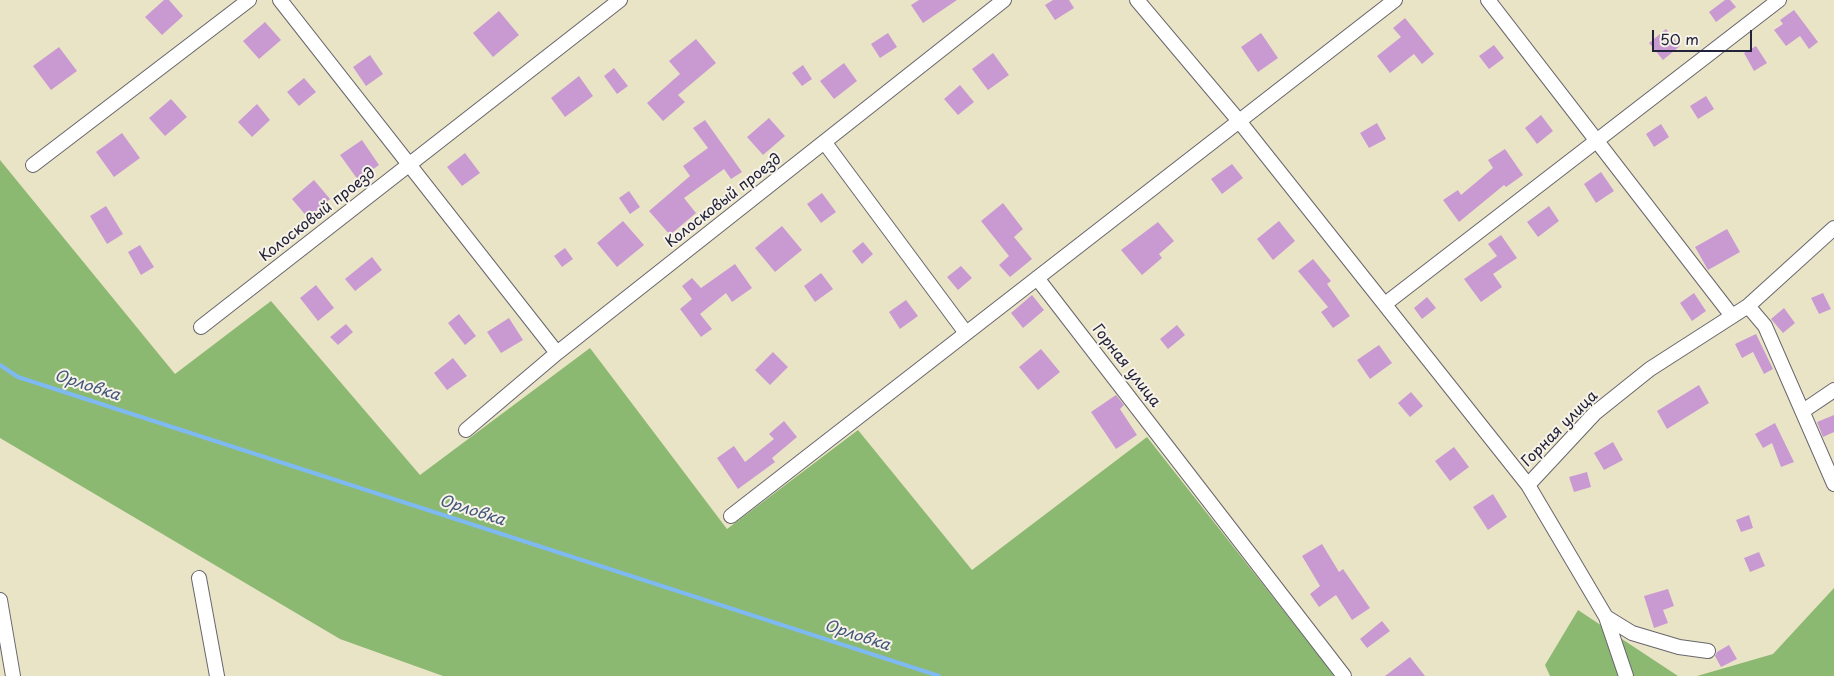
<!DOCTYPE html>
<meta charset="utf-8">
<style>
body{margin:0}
#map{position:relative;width:1834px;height:676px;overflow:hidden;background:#eae4c6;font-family:"Playpen Sans",sans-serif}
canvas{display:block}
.scale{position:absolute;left:1652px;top:30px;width:100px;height:22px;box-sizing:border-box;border:2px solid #22223b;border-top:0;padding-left:6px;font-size:15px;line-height:18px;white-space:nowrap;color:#22223b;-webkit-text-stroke:4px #f7f3e8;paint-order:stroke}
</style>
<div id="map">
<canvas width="1834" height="676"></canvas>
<div class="scale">50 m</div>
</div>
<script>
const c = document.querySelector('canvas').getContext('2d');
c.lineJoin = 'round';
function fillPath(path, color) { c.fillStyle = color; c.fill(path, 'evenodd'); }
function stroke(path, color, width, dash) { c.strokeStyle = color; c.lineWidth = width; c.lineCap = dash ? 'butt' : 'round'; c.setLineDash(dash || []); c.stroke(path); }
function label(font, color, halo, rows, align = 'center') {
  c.font = font + ' "Playpen Sans",sans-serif'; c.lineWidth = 4; c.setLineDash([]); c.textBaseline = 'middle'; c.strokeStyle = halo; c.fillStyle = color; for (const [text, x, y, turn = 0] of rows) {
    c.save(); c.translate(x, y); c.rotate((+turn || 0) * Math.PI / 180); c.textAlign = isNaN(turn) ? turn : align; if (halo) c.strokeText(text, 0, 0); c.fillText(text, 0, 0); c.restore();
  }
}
fillPath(new Path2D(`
 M 0,160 L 175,374 L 271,301 L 420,475 L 590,348 L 727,529 L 858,430 L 972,570 L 1147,437 L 1335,676 L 443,676 L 340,639 L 0,438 Z
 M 1834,588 L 1834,676 L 1697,676 L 1773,654 Z
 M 1578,610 L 1678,676 L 1550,676 L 1545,665 Z`), '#8cb971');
stroke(new Path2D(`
 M 0,365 L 18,377 L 939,676`), '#7ebaf1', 4);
fillPath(new Path2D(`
 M 164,0 L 169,0 L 183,16 L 162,35 L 145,17 Z
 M 919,0 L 957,0 L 923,23 L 911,5 Z
 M 1053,0 L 1069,0 L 1074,8 L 1055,20 L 1045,5 Z
 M 1725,0 L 1730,0 L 1736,7 L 1716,22 L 1709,12 Z
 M 1794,10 L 1818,42 L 1809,49 L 1800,36 L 1786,46 L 1774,30 L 1783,24 L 1780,20 Z
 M 499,11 L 519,35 L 493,57 L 473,33 Z
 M 1405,18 L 1434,54 L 1422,64 L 1414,54 L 1390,73 L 1377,56 L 1401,37 L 1393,28 Z
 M 265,22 L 281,40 L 259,59 L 243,41 Z
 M 1666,29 L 1680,46 L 1663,60 L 1649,43 Z
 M 888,33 L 897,47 L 880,58 L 871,44 Z
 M 1261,33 L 1278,58 L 1258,72 L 1241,47 Z
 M 696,39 L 716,63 L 678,95 L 685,102 L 663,121 L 647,103 L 680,74 L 669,61 Z
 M 1494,45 L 1504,58 L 1489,69 L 1479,56 Z
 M 1756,46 L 1767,63 L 1754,71 L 1744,53 Z
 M 59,47 L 77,71 L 51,90 L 33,66 Z
 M 993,53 L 1009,75 L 988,90 L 972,69 Z
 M 370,55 L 383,74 L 366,86 L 353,67 Z
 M 844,63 L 857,81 L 834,99 L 820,81 Z
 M 803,65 L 812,79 L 802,86 L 792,73 Z
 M 614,68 L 628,86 L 617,94 L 604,76 Z
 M 579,76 L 593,96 L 565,117 L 551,98 Z
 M 304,78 L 316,92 L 299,106 L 287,92 Z
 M 960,85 L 974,102 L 958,115 L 944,99 Z
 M 1706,96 L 1714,109 L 1698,119 L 1690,106 Z
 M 171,99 L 187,117 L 165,136 L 149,118 Z
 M 257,104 L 270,120 L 252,137 L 238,122 Z
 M 1541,115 L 1553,131 L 1537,144 L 1525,128 Z
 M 769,118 L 785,136 L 763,155 L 747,137 Z
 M 705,120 L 742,172 L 731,179 L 724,169 L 684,198 L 696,213 L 670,235 L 649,211 L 690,176 L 683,166 L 708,148 L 693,128 Z
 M 1377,123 L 1386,139 L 1369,148 L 1360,133 Z
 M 1661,124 L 1669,137 L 1654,147 L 1646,134 Z
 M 122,133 L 140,158 L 114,177 L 96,152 Z
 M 362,140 L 379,165 L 358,180 L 340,155 Z
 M 1505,149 L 1523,175 L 1506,187 L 1504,185 L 1459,222 L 1443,200 L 1458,190 L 1461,195 L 1493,168 L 1488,160 Z
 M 465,153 L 480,173 L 462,186 L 447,167 Z
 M 1232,164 L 1243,178 L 1222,194 L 1211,179 Z
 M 1601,172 L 1614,191 L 1596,203 L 1584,184 Z
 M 314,180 L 330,199 L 308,218 L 292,199 Z
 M 629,191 L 640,207 L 630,214 L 619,198 Z
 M 822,193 L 836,212 L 821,223 L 807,204 Z
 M 1003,203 L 1023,229 L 1014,237 L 1032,259 L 1010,277 L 999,265 L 1009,256 L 981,221 Z
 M 106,206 L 123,234 L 107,244 L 90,216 Z
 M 1549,206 L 1559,221 L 1538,237 L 1527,222 Z
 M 623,221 L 644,245 L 617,267 L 597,243 Z
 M 1279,221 L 1295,241 L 1273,260 L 1257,239 Z
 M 1158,222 L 1174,241 L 1159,254 L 1162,258 L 1142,275 L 1121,250 Z
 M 782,226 L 802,250 L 775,272 L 755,248 Z
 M 1727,229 L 1740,252 L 1708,270 L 1695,247 Z
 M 1501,235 L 1517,258 L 1493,274 L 1502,287 L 1481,302 L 1464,279 L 1497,256 L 1488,244 Z
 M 863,242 L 873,254 L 862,264 L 852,251 Z
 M 140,245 L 154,267 L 141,275 L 128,252 Z
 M 565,248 L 573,259 L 562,267 L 554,256 Z
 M 372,257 L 382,270 L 355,291 L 345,279 Z
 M 1313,259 L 1331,281 L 1327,284 L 1350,316 L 1333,328 L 1321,312 L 1328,307 L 1298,271 Z
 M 735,264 L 752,288 L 732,302 L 726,293 L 700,314 L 712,329 L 701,337 L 680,309 L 692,299 L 682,286 L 692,278 L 701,288 Z
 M 961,266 L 972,278 L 958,290 L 947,277 Z
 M 821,273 L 833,289 L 815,302 L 804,286 Z
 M 316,285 L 334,308 L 318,321 L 300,298 Z
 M 1694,293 L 1706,311 L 1692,321 L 1680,303 Z
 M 1823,293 L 1831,309 L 1819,314 L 1811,298 Z
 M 1032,295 L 1044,310 L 1023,328 L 1011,313 Z
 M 1427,297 L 1436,308 L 1422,319 L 1414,308 Z
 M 906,300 L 918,316 L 900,329 L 889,312 Z
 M 1784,308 L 1795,323 L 1783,333 L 1771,319 Z
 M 459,314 L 476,336 L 465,345 L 448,323 Z
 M 509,318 L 523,340 L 501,353 L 487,332 Z
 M 346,324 L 353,332 L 338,345 L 330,337 Z
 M 1177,325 L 1185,335 L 1168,349 L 1160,339 Z
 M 1756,334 L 1773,369 L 1764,374 L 1753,352 L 1742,358 L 1735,344 Z
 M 1379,345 L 1392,363 L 1370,379 L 1357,360 Z
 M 1041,349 L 1060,372 L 1038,390 L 1019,367 Z
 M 773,352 L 788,367 L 770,385 L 755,370 Z
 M 453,358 L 467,376 L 447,390 L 434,373 Z
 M 1699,385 L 1709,403 L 1667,429 L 1657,411 Z
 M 1411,392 L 1423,406 L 1410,417 L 1398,403 Z
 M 1116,395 L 1124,405 L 1120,409 L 1137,435 L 1116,449 L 1091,412 Z
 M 1834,415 L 1834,432 L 1823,437 L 1817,422 Z
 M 784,421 L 797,437 L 772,458 L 775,462 L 738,489 L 717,458 L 734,446 L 745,462 L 774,439 L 769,434 Z
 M 1775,423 L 1794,462 L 1781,467 L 1772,443 L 1763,448 L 1755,434 Z
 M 1613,442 L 1623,460 L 1604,470 L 1594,453 Z
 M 1454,447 L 1469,467 L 1450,481 L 1435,461 Z
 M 1587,472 L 1591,487 L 1574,492 L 1569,477 Z
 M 1493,494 L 1507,517 L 1488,530 L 1473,507 Z
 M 1749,515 L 1753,528 L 1741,532 L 1736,520 Z
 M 1322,544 L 1339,572 L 1343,569 L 1370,608 L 1352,620 L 1336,595 L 1319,607 L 1310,594 L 1320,586 L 1302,556 Z
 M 1759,552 L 1765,566 L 1750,572 L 1744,558 Z
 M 1668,589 L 1674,606 L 1663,610 L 1668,623 L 1654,628 L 1644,596 Z
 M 1382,621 L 1390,631 L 1367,648 L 1360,639 Z
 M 1729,645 L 1737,659 L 1721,667 L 1715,656 L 1717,652 Z
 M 1410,657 L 1425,676 L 1385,676 Z`), '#c99ad2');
const minor = new Path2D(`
 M 280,0 L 557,353
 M 1137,0 L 1239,121 L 1528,485 L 1595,413 L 1650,369 L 1748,306 L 1834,228
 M 1488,0 L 1732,316
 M 825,143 L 966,333
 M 33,165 L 249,0
 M 1037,278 L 1344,676
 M 1385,304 L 1779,0
 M 1748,306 L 1765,326 L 1834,484
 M 201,327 L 620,0
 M 1803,411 L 1834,390
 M 466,430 L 557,353 L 1004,0
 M 1528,485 L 1606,617 L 1632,633 L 1679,647 L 1708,651
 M 731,516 L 1395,0
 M 199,578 L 217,676
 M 0,600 L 13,676
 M 1606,617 L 1626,676`);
stroke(minor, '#68666c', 16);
stroke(minor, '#fff', 14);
label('15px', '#22223b', '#f7f3e8', [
 ["Колосковый проезд",724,201,-38],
 ["Колосковый проезд",318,215,-38],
 ["Горная улица",1126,366,52],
 ["Горная улица",1560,429,-45]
]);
label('italic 16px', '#42577b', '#f7f3e8', [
 ["Орловка",87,386,18],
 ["Орловка",472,511,18],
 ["Орловка",857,636,18]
]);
</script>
